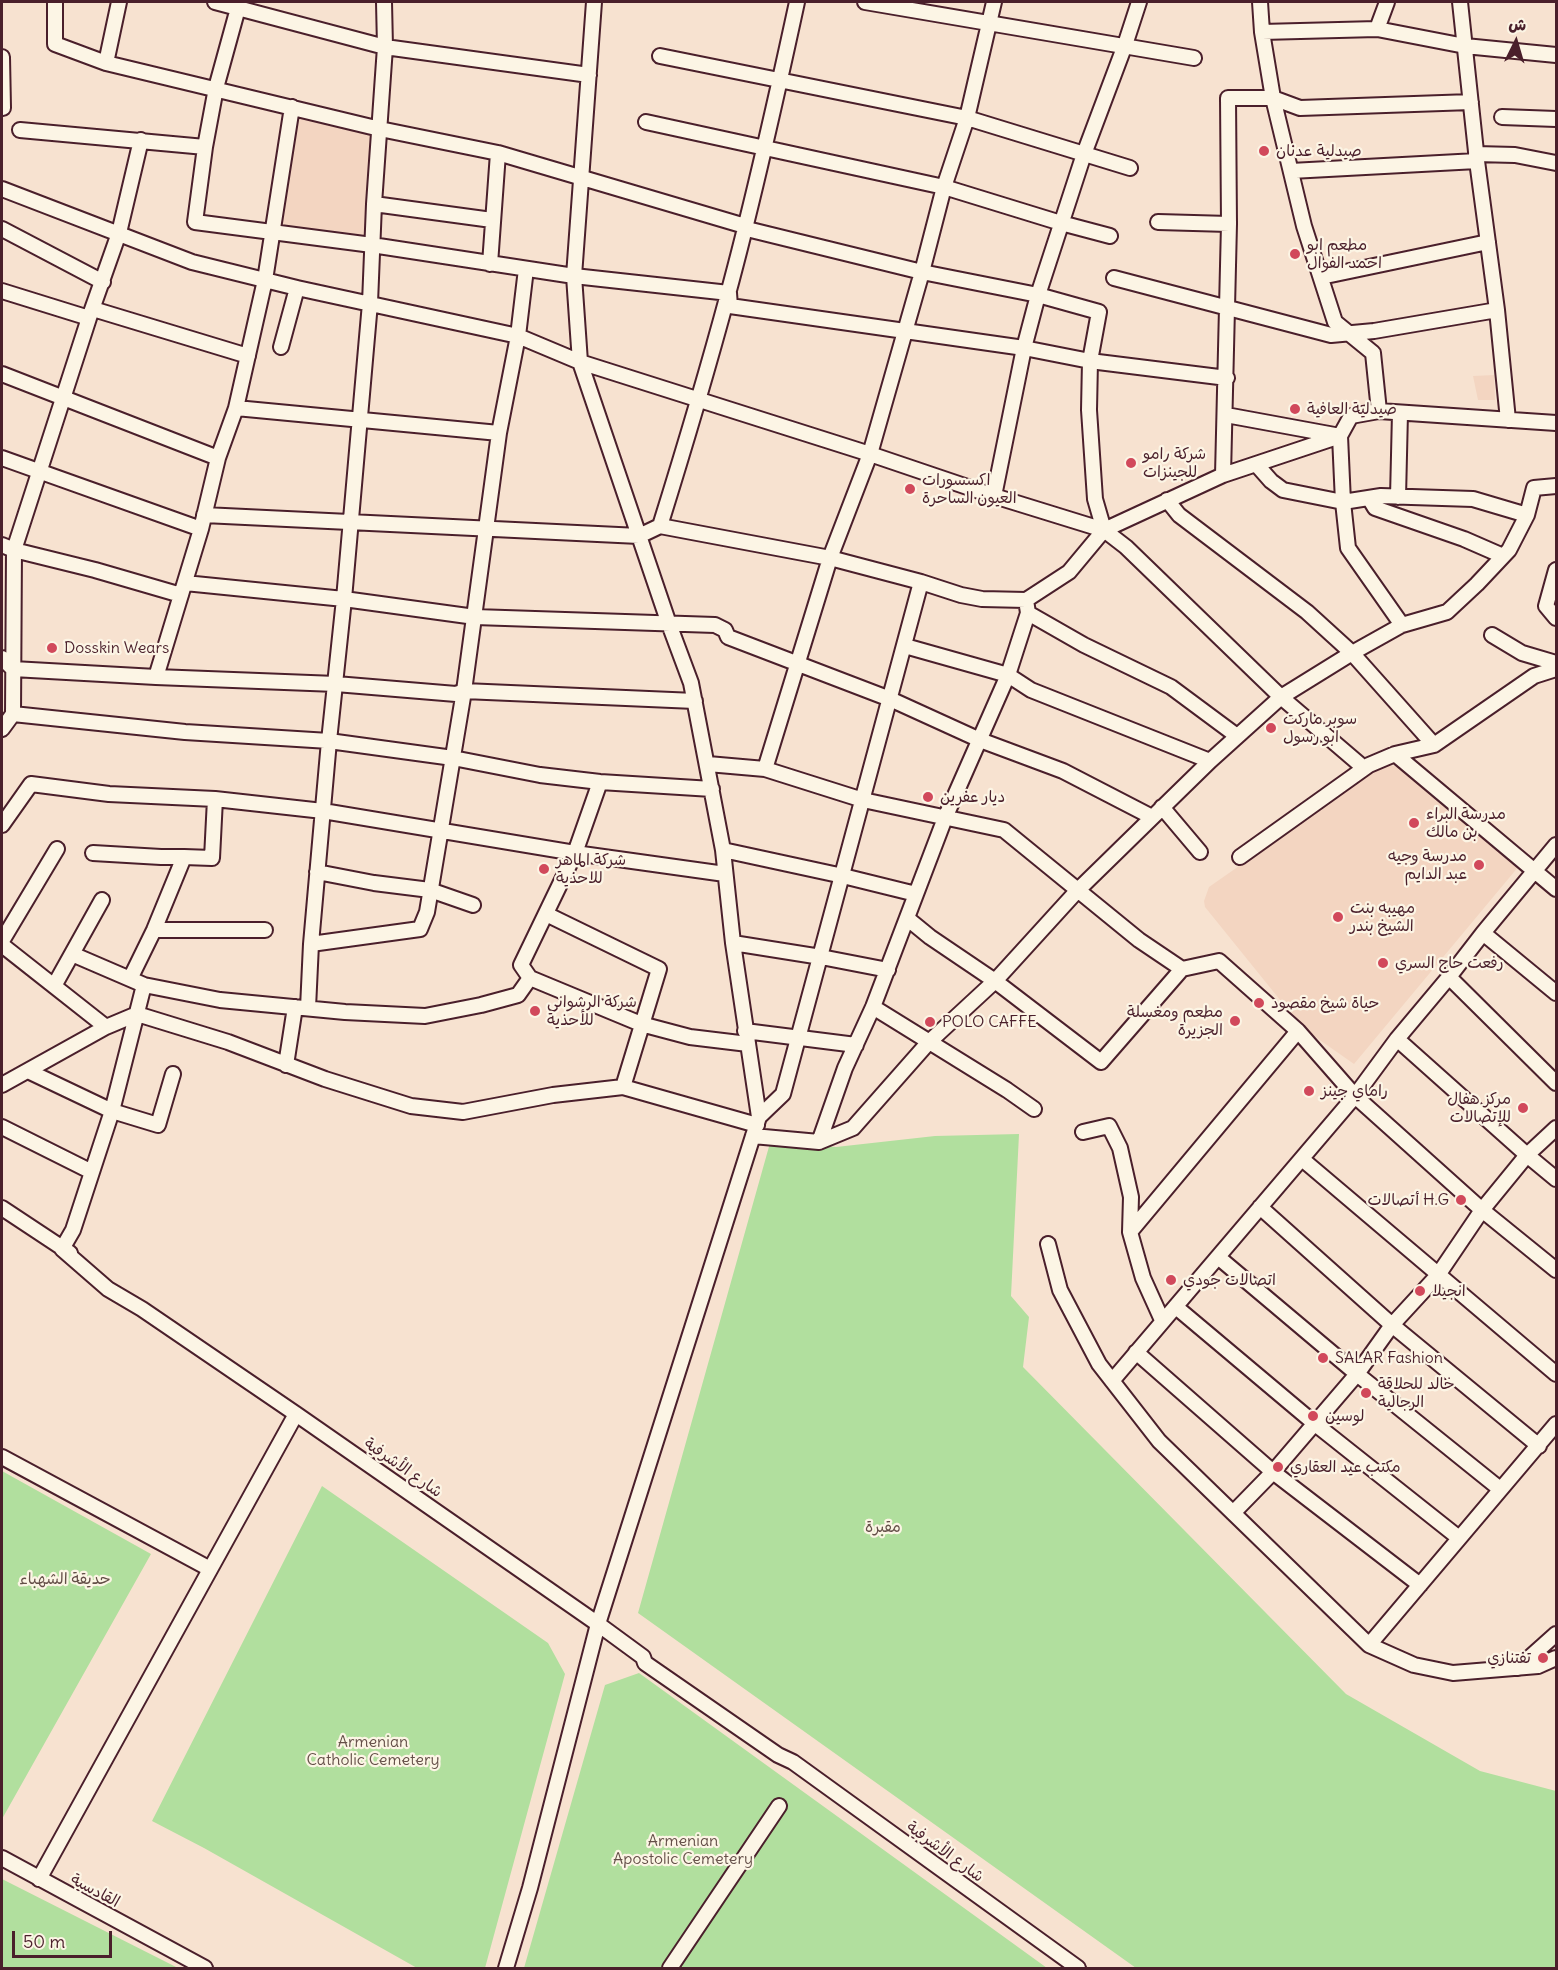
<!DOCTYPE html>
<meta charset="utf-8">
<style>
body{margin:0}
#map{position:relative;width:1558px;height:1970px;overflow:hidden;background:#f7e2d0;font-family:Delius,"Playpen Sans Arabic",sans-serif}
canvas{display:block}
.frame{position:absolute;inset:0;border:3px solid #4a1f2b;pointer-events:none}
.north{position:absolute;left:1486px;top:12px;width:60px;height:60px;-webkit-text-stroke:4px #fcf5e5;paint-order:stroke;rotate:5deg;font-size:16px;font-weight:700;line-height:24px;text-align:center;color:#4a1f2b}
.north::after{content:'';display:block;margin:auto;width:21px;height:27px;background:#4a1f2b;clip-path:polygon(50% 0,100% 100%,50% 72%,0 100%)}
.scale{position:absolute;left:12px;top:1931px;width:100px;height:27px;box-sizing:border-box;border:3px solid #4a1f2b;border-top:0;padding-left:8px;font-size:18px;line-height:21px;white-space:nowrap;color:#4a1f2b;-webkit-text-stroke:4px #fcf5e5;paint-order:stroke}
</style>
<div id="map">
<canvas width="1558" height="1970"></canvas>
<div class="frame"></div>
<div class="north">ش</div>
<div class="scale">50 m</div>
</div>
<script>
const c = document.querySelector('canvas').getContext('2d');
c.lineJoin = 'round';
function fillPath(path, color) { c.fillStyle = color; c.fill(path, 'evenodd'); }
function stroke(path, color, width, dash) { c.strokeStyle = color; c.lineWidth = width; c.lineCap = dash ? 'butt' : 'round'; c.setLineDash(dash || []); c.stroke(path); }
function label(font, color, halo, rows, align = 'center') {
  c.font = font + ' Delius,"Playpen Sans Arabic",sans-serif'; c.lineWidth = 4.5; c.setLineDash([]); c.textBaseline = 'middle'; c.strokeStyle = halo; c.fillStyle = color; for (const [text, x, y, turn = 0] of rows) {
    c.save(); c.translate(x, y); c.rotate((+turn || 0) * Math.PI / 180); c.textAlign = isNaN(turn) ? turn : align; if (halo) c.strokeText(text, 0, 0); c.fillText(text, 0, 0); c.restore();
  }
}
fillPath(new Path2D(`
 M 298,118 L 375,133 L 372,245 L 278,232 Z
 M 1494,375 L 1495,400 L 1478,400 L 1473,376 Z
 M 1385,764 L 1398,767 L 1519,866 L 1354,1064 L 1314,1036 L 1289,1011 L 1205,907 L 1204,901 L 1209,887 Z`), '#f3d5c1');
fillPath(new Path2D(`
 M 1019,1134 L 1011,1296 L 1029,1317 L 1023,1367 L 1346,1694 L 1480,1771 L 1556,1791 L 1556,1968 L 1136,1968 L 638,1613 L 770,1143 L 836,1147 L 935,1136 Z
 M 2,1471 L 151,1554 L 2,1819 L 2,1470 Z
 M 322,1486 L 548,1643 L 565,1674 L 485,1968 L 417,1968 L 204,1848 L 152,1821 Z
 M 639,1673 L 1047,1968 L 524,1968 L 605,1685 Z
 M 2,1879 L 178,1968 L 2,1968 Z`), '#b1df9e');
const minor = new Path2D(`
 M 55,2 L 55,44 L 106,63 L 380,129 L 498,153 L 745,226 L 751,230 L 922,272 L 1038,295 L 1099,312 L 1090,361 L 1089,410 L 1095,499 L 1104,530
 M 215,2 L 385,47 L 589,75
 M 865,2 L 1194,58
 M 1260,2 L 1262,32 L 1273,98 L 1304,226 L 1335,322 L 1373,353 L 1379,411
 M 1460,2 L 1477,161 L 1497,310 L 1508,420
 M 238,8 L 216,88 L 205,147 L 195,222 L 372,245 L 574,276 L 729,293 L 730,306 L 1024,348 L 1090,361 L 1227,378
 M 1377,29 L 1387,2
 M 1262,32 L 1377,29 L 1465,46 L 1556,55
 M 660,56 L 967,118 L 1130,168
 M 2,57 L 3,108
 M 106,63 L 119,2
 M 1502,117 L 1556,119
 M 646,122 L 944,187 L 1061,223 L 1110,236
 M 20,130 L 205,147
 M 1476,154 L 1515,155 L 1556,163
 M 1291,171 L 1477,161
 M 2,189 L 192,262 L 297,288 L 518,336 L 580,362 L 870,454 L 994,496 L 1104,530 L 1126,547 L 1281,697 L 1364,768
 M 374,204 L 492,220
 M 1158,222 L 1229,224
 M 2,229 L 103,282
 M 490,264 L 498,153
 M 1321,277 L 1488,242
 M 1114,278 L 1331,335 L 1374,331 L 1497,310
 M 2,291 L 89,318
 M 93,309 L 248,356
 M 281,347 L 297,288
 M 2,374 L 218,458
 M 236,408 L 499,433
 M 1226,415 L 1340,436 L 1343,502 L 1348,548 L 1402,625
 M 2,458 L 201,529
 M 1256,464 L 1271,481 L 1283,490 L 1343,502 L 1381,496 L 1473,499 L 1527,515
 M 1223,475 L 1229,224 L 1228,98 L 1273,98 L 1300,108 L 1471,102
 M 994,496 L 1024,348 L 1038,295 L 1084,154 L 1125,45 L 1139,2
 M 1398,497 L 1400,413
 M 1369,498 L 1375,508 L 1464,539 L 1503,556
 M 1167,500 L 1179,515 L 1307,612 L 1352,653 L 1434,745
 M 204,515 L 639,536 L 660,526 C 684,449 707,372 728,294 C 754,198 776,99 797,2
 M 660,526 L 830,558 L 921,582 L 961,595 L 982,599 L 1026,600
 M 2,545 L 14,550 L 95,570 L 181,595
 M 1556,570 L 1546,606 L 1556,618
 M 185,583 L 344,599 L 475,617 L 715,625 L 725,630 L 728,637 L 890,699 L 980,740 L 1063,771 L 1152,817
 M 1028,613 L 1084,645 L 1171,687 L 1237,736
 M 1492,635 L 1522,653 L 1556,663
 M 905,646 L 1008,675 L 1031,690 L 1210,761
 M 2,658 L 13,669 L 156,677 L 336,684 L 456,694 L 464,691 L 695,701
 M 156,677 L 201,529 L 218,458 L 236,408 L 265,280 L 292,107
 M 13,714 L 185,732 L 329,741 L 453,758 L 540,775 L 600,782 L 712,789
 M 2,729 L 13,714 L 14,550 L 89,318 L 119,233 L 141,140
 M 1395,754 L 1556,889
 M 708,764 L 765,769 L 863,800 L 1004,830 L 1139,940 L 1182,969 L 1219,961 L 1298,1031 L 1355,1096 L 1482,1210 L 1556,1270
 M 765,769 L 830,558 L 870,454 L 922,272 L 944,187 L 967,118 L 994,2
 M 1162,807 L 1200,852
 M 2,825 L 31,784 L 109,794 L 215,799 L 323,811 L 575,853 L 725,874
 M 723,850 L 843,876 L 916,894
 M 93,853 L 161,857 L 184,857
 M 1240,857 L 1369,765 L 1395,754 L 1434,745 L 1534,676 L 1556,669
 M 317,872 L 374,883 L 430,890 L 473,905
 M 546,914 L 659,969 L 623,1087
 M 908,919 L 930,937 L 995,981 L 1101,1062 L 1182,969
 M 154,930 L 265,930
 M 1483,933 L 1556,993
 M 2,941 L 57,849
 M 733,943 L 821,957 L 888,970
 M 311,944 L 420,929 L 427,912 L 464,691 L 499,433 L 518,336 L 526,269
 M 2,945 L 106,1027
 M 72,954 L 144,985 L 220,1000 L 345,1012 L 425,1016 L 481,1005 L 518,995 L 530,978 L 641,1024 L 690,1037 L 748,1044
 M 1449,977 L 1556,1083
 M 530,978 L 521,965 L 575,853 L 600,782
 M 130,979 L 154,930 L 184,857 L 212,858 L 215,799
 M 54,986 L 102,900
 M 873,1007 L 1007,1090 L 1034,1109
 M 308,1008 L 311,944 L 329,741 L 344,599 L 370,303 L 374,204 L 385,47 L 384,2
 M 745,1031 L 856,1045
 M 1397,1039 L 1527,1155 L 1556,1179
 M 286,1065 L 295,1007
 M 28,1071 L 112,1111 L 158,1125 L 173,1074
 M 2,1085 L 106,1027 L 137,1014 L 228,1042 L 325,1079 L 411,1106 L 463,1112 L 553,1095 L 623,1087 L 757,1125
 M 759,1117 L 783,1094 L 921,582
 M 2,1127 L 92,1172
 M 1083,1132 L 1109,1126 L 1120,1148 L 1131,1197 L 1130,1232 L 1143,1278 L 1162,1320
 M 753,1136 L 819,1142 L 845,1068 L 873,1007 L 945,818 L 1008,675 L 1028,613 L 1026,600 L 1069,572 L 1104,530 L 1223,475 L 1340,436 L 1351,416 L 1379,411 L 1556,423
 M 819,1142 L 853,1128 L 928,1043 L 995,981 L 1077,891 L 1210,761 L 1281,697 L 1352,653 L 1402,625 L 1447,612 L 1477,584 L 1509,550 L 1527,515 L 1534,488 L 1556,486
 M 1302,1159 L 1556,1374
 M 1260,1207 L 1392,1325 L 1539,1446
 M 2,1208 L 70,1253
 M 1130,1232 L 1298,1031
 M 1048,1244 L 1060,1290 L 1099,1364 L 1159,1441 L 1369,1645 L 1414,1665 L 1453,1673 L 1538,1666 L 1556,1658
 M 62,1249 L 108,1289 L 142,1309 L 296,1414 L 598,1624 L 643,1657 L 645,1663 L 778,1755 L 793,1762 L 1078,1968
 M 62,1249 L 73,1230 L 112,1111 L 144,985
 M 1218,1257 L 1357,1374 L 1500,1489
 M 1176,1307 L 1314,1423 L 1459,1538
 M 1136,1352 L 1273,1472 L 1420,1585
 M 1112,1381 L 1355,1096 L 1397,1039 L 1449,977 L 1483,933 L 1556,845
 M 2,1457 L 210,1569
 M 1233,1513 L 1273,1472 L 1357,1374 L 1392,1325 L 1438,1275 L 1482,1210 L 1527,1155 L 1556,1128
 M 1369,1645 L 1556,1424
 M 1518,1668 L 1556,1634
 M 2,1858 L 205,1968
 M 39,1879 L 296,1414
 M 506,1968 L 530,1888 L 598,1624 L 759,1117 L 733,943 L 723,850 L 691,683 L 669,624 L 580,362 L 574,276 L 594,2
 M 670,1968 L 779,1806`);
stroke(minor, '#4a1f2b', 18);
stroke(minor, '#fcf5e5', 14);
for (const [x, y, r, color] of [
 [1264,151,6,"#d1495b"],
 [1295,254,6,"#d1495b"],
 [1295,409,6,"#d1495b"],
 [1131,463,6,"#d1495b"],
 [910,489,6,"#d1495b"],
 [52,648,6,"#d1495b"],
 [1271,728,6,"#d1495b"],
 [928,797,6,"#d1495b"],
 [1414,823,6,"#d1495b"],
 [1479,865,6,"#d1495b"],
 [544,869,6,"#d1495b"],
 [1338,917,6,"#d1495b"],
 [1383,963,6,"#d1495b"],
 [1259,1003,6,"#d1495b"],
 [535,1011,6,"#d1495b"],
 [1235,1021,6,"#d1495b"],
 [930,1022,6,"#d1495b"],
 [1309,1091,6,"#d1495b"],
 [1523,1108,6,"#d1495b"],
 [1461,1200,6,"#d1495b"],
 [1171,1280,6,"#d1495b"],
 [1420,1291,6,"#d1495b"],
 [1323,1358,6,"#d1495b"],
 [1366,1393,6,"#d1495b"],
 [1313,1416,6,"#d1495b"],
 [1278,1467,6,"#d1495b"],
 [1543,1658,6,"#d1495b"]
]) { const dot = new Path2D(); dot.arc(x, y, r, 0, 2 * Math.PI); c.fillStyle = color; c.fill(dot); stroke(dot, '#fcf5e5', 2); }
label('16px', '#4a1f2b', '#fcf5e5', [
 ["صيدلية عدنان",1276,151],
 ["مطعم ابو",1307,245],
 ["احمد الفوال",1307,263],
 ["صيدلية العافية",1307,409],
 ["شركة رامو",1143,454],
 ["للجينزات",1143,472],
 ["اكسسورات",922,480],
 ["العيون الساحرة",922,498],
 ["Dosskin Wears",64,648],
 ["سوبر ماركت",1283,719],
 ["ابو رسول",1283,737],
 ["ديار عفرين",940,797],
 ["مدرسة البراء",1426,814],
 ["بن مالك",1426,832],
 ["مدرسة وجيه",1467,856,"right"],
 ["عبد الدايم",1467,874,"right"],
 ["شركة الماهر",556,860],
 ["للاحذية",556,878],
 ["مهيبه بنت",1350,908],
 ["الشيخ بندر",1350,926],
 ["رفعت حاج السري",1395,963],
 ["شركة الرشواني",547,1002],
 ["للأحذية",547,1020],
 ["حياة شيخ مقصود",1271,1003],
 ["مطعم ومغسلة",1223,1012,"right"],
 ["الجزيرة",1223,1030,"right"],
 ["POLO CAFFE",942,1022],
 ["راماي جينز",1321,1091],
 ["مركز هفال",1511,1099,"right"],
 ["للإتصالات",1511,1117,"right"],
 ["أتصالات H.G",1449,1200,"right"],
 ["اتصالات جودي",1183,1280],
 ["انجيلا",1432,1291],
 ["SALAR Fashion",1335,1358],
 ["خالد للحلاقة",1378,1384],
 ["الرجالية",1378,1402],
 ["لوسين",1325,1416],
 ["مكتب عيد العقاري",1290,1467],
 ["تفتنازي",1531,1658,"right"]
], 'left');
label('16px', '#4a1f2b', '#fcf5e5', [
 ["شارع الأشرفية",403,1468,35],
 ["شارع الأشرفية",945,1852,36],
 ["القادسية",95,1891,28]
]);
label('16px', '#644f48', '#fcf5e5', [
 ["مقبرة",883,1527],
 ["حديقة الشهباء",65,1579],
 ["Armenian",373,1742],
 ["Catholic Cemetery",373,1760],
 ["Armenian",683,1841],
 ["Apostolic Cemetery",683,1859]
]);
</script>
